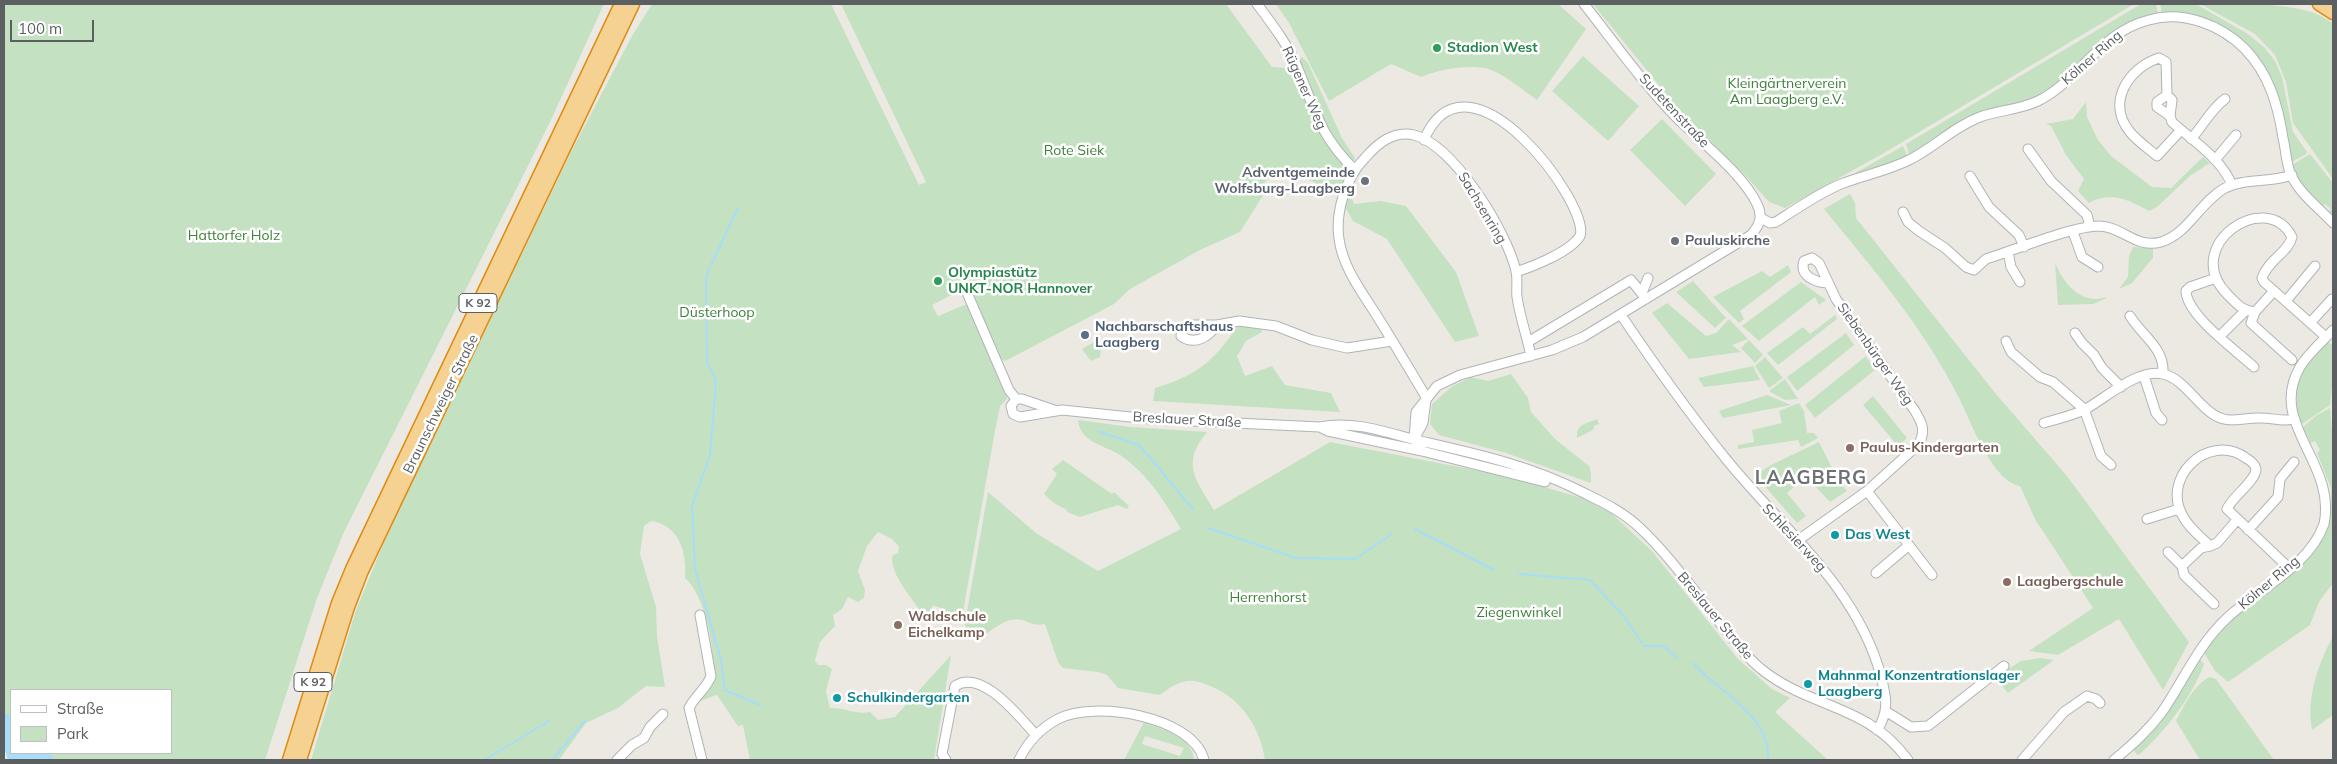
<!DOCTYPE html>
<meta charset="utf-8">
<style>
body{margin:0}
#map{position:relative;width:2337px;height:764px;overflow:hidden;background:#ece9e3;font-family:Mulish,sans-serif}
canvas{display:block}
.frame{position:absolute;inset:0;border:5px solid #5b5f62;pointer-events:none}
.legend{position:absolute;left:10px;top:689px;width:162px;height:65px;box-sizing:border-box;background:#fff;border:1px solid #bdbfc0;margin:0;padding:6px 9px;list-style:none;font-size:15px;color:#5b5f62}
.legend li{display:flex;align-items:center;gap:10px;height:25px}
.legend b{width:25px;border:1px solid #bdbfc0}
.scale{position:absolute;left:10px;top:20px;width:84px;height:22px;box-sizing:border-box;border:2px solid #5b5f62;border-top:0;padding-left:6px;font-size:15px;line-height:18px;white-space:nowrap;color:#5b5f62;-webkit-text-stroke:4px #fff;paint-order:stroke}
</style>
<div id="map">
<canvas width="2337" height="764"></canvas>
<div class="frame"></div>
<ul class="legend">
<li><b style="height:6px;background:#fff"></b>Straße</li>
<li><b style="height:14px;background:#c4e2c1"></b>Park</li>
</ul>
<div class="scale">100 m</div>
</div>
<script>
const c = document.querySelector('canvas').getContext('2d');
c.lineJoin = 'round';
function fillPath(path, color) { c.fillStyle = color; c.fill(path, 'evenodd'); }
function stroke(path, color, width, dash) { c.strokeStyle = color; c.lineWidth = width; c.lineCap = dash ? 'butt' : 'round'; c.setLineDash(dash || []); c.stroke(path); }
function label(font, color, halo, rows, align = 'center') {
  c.font = font + ' Mulish,sans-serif'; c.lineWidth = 5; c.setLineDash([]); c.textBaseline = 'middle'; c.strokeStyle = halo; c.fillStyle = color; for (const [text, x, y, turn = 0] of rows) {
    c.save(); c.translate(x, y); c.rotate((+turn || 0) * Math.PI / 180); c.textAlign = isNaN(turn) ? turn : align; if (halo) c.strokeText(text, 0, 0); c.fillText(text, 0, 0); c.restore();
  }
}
fillPath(new Path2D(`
 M 4,4 L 604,4 L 551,120 L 344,532 L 317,598 L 265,760 L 55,760 L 49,753 L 171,753 L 171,690 L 11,690 L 11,714 L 4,714 Z
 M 652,4 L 831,4 L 919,185 L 926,182 L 841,4 L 1226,4 L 1272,67 L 1287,68 L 1302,57 L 1308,63 L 1342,138 L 1355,158 L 1345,180 L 1354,204 L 1381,201 L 1406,206 L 1456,272 L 1479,336 L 1455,342 L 1387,239 L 1353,221 L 1339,196 L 1293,171 L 1284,169 L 1273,174 L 1265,182 L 1262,197 L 1240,232 L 1200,250 L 1130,289 L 1114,304 L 1009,359 L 1005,361 L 999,358 L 969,286 L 932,305 L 938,316 L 967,304 L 1006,388 L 1007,399 L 1000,406 L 995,431 L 961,623 L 953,623 C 947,614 944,606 932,606 L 931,611 L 924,616 C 915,602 887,571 893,555 L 898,553 L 899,547 L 892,539 L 878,532 L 867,546 L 858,571 L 865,590 L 864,598 L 858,602 L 848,597 L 842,609 L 833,615 L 835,626 L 820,642 L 815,661 L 818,665 L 826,665 L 832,669 L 826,691 L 830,708 C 845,707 855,715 870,712 L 878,720 L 895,717 L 951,655 L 934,760 L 750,760 L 743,725 L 738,726 L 717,695 L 700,701 L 698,697 C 702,690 710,681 712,673 C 716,649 704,594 685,578 C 687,552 679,525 651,521 L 644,526 L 640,554 L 656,607 L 657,636 L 665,687 L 646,686 L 618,708 L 586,723 L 559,760 L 311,760 L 356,610 L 387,535 L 573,148 L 632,36 Z
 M 1276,4 L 1558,4 L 1586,29 L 1537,100 C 1524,91 1505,75 1491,70 C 1472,63 1438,70 1421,77 L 1391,64 L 1329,101 L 1289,23 Z
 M 1593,4 L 2134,4 L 1884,153 L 1785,208 L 1769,202 L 1745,175 L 1684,116 Z
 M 2141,4 L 2156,4 L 2158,14 C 2123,22 2100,41 2075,66 C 2065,76 2056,86 2044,94 C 2027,104 2007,103 1990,111 C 1963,122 1938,140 1913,155 L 1909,154 L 1906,144 Z
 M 2160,4 L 2196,4 L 2248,34 L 2265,48 L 2275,61 L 2282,77 L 2293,132 L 2307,152 L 2306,154 L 2292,162 L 2283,116 L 2248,48 L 2191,16 L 2162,13 Z
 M 2200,4 C 2235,4 2308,0 2333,24 L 2333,179 L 2293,123 L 2286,82 L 2275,55 L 2255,34 Z
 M 1583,56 L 1639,106 L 1608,141 L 1552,91 Z
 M 2086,102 L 2087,117 L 2098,140 L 2111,156 L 2152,187 L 2171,188 L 2203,157 L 2210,163 L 2191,175 L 2157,207 L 2149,211 C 2129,200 2111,191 2089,203 L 2078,191 L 2084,179 L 2066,155 L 2051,126 L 2046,124 L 2073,119 Z
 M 1662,119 L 1716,174 L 1685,206 L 1630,150 Z
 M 1903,146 L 1907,155 L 1899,161 L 1841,181 Z
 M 2310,154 L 2333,183 L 2333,218 L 2328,213 L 2331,209 L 2325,204 L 2322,207 C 2309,194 2298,182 2292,165 Z
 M 1850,194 L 1855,203 L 1856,218 L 1996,394 L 2067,476 L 2189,642 L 2163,690 L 2119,619 L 2058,655 L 2029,651 L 2093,608 L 2035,519 L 2020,486 C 1992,481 1971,422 1959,398 C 1924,328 1873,269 1824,209 Z
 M 2133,247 L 2153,248 L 2153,258 L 2132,283 L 2119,289 L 2128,277 L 2129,256 Z
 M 2055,263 C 2062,279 2075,298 2095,299 C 2099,299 2104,297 2107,298 L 2093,304 L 2058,305 Z
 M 1788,265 L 1791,272 L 1740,311 L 1744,319 L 1739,323 L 1713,297 L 1762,271 L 1770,277 Z
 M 1693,281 L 1726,318 L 1715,328 L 1676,292 Z
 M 1801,282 L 1826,300 L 1819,305 L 1815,297 L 1759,341 L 1742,326 Z
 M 1667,303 L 1706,336 L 1716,333 L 1729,319 L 1748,339 L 1732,345 L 1741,352 L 1689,359 L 1652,313 Z
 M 1835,315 L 1837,319 L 1778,365 L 1767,353 L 1803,327 L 1810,334 Z
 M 1260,326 L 1262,332 L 1246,341 L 1237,356 L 1245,376 L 1272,366 L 1285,385 L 1331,393 L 1340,412 L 1153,401 L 1155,388 C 1196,376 1213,362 1237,327 Z
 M 1846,333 L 1854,345 L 1797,391 L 1787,377 Z
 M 1749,340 L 1763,355 L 1755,363 L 1741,348 Z
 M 1096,341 L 1096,347 L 1101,346 L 1100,357 L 1091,361 L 1082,349 Z
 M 2326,341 L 2333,345 L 2333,377 L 2330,405 L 2302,424 C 2287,387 2303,367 2326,341 Z
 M 1866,356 L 1875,370 L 1815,418 L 1805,405 Z
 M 1765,357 L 1783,378 L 1769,388 L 1755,366 Z
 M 1753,366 L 1760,380 L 1704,387 L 1698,378 Z
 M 1511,374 L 1528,398 L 1531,412 L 1555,439 L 1589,466 L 1591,473 L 1591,483 L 1506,453 L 1439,435 L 1430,424 L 1432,404 L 1451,387 L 1471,377 L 1488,381 Z
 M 1785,379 L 1798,399 L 1785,400 L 1769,391 Z
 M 1767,395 L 1791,405 L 1723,418 L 1719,411 Z
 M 1873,396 L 1907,438 L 1898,446 L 1863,405 Z
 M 1799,403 L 1804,411 L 1807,433 L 1814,433 L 1818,438 L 1801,447 L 1798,440 L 1738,449 L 1738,445 L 1754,442 L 1752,430 L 1782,423 L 1779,411 Z
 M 2330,408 L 2333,443 L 2333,583 L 2319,602 L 2310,625 L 2228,682 L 2215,671 L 2203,651 L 2233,617 L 2271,587 L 2324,530 L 2331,502 L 2331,488 L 2317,453 L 2320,450 L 2315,441 L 2311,443 L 2303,427 L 2317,415 Z
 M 1597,419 L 1599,424 L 1594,426 L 1593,430 L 1577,438 C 1576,423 1587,424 1597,419 Z
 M 1078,420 L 1131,427 L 1207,432 C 1181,464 1195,478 1214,510 L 1330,442 L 1506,476 L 1582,498 L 1611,513 L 1652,551 L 1738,659 L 1772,689 L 1790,698 L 1775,712 L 1828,760 L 1265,760 C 1260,727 1241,698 1210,686 C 1203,683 1194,680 1187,681 C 1176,683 1169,688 1160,695 L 1118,688 L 1107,675 L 1098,672 L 1063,668 L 1058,662 L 1045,624 C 1035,626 1031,623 1022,620 C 1006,616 990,632 978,640 L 966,632 L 965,623 L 988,492 L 1036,533 L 1098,571 L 1181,529 C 1165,502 1149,476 1123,457 C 1107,445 1080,444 1078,420 Z
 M 1819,442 L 1837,478 L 1847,491 L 1830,502 L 1812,483 L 1808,486 L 1801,481 L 1787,493 L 1806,516 L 1797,523 L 1755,475 L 1773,464 Z
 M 1063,460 L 1112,494 L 1114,492 L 1129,506 L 1127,509 L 1118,505 L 1080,517 L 1067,512 L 1067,510 L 1054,503 L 1044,494 L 1057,474 L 1052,469 Z
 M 2333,636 L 2333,715 L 2312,730 C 2306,697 2318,665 2333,636 Z
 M 2040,658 L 2054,660 L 2008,693 L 1995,677 L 2021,661 Z
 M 2199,658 L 2204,664 C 2191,699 2166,730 2139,755 L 2136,754 L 2133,748 Z
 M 2210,677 L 2216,679 L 2274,760 L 2200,760 L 2176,721 C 2184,706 2194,684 2210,677 Z
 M 1144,722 C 1162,730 1193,736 1194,760 L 1124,760 ZM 1145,736 L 1184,748 L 1180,756 L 1142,744 Z`), '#c4e2c1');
fillPath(new Path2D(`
 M 4,714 L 11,714 L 11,753 L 49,753 L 55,760 L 8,760 L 4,747 Z`), '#a7ddf8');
stroke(new Path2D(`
 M 711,265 L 738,208
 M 1098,431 L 1139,445 L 1193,509
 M 704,473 L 710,456 L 716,384 L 714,374 L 707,364 L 706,280 L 709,269
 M 703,474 L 692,506 L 695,569 L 721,660 L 725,690 L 760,705
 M 1208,528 L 1296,558 L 1355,559 L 1392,534
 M 1415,529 L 1494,570
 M 1519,574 L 1590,580 L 1622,614 L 1644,646 L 1664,646 L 1677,658
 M 1693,663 C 1719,693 1771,715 1768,760
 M 484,760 L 549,721
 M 552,760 L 585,721`), '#a7ddf8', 2);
const minor = new Path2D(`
 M 1257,4 C 1272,24 1289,46 1298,69 C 1316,112 1320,136 1355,170
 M 2167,95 L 2166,62 L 2159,58 C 2128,68 2106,103 2130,132 C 2137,141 2148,148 2157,156 L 2181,130
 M 2170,116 L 2157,107 L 2157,102 L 2167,95 L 2172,100 L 2170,116 L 2172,122 C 2193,141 2221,158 2232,185
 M 2191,139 C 2203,126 2211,109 2225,99
 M 1424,140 C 1468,37 1591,206 1580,236 C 1570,252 1534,266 1516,272
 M 2028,149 L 2051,181 L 2087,215 L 2090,227
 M 2215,160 L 2236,135
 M 1970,176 L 1989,207 L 2019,235 L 2024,247
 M 1903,212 L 1908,222 L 1919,231 L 1945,248 L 1966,267 L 1974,270 L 1986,259 C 2015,250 2072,226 2100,226 C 2123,227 2136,249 2161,242 C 2188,234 2200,202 2225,188 C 2245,178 2270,183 2292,175
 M 1761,218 L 1770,223 L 1776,222 C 1796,209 1819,193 1841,184 C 1864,175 1887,171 1909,160 C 1934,148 1953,127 1980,117 C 1999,110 2019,110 2038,101 C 2080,80 2100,32 2149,20 C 2183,10 2221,25 2245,49 C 2269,74 2278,105 2283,138 C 2286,150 2286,164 2291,175 C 2300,194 2319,208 2333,223
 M 2073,232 L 2082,257 L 2098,267
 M 2008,252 L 2011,267 L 2020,282
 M 2216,278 L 2190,287 L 2186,291 C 2187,316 2236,350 2254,367
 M 965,288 L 1009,390 L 1016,399
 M 2274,291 L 2255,312 C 2242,311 2236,303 2227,294 C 2180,246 2266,187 2292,237 C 2289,252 2268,260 2262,278 L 2264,282 L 2326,337
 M 1642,293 L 1648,278
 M 2286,301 L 2315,266
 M 2255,312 L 2251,323 L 2292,360
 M 1621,315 C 1654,364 1688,412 1726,459 C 1782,528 1857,587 1881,676 C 1886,696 1890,711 1877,730
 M 2130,316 C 2142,336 2165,348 2163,374
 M 2310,323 L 2332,299
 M 1217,325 C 1208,337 1195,346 1181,336 L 1182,330 L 1191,325 L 1217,325 L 1239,321 L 1276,326 L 1312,340 L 1347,348 L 1392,341
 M 2075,333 L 2082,343 L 2094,355 L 2102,368 L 2121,387
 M 2220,336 L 2245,311
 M 2006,341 L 2011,352 L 2040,377 L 2053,382 L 2084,409
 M 1528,342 L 1631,280 L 1646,299
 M 2144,376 L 2156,413 L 2162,420
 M 1426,397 C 1410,370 1394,343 1377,316 C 1362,292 1343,268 1339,239 C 1335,212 1346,177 1365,158 C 1377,144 1393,130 1414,135 C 1454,145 1507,232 1516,271 C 1518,279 1516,289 1517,297 C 1520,317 1527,337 1531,356
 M 2084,409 L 2101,456 L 2111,465
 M 1054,410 L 1022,399 L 1016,399 L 1011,406 L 1013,414 L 1020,417 L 1062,410 L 1150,419 L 1320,427 C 1352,420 1385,432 1416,440 C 1472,453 1530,465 1582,492 C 1602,502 1622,511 1639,527 C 1671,557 1696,594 1724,628 C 1737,644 1749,660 1765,672 C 1814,709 1868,705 1908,760
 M 2044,423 C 2057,419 2071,416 2084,410 C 2105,399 2137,368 2163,374 C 2182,378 2195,401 2210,412 C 2227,426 2242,417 2261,418 C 2273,418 2283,422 2295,419
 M 1320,427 L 1328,431 L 1422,451 L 1545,482
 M 1414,439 L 1423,423 L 1426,400
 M 1422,451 L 1414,439 L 1416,412 L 1437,386 L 1460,375 L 1552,350 L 1583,337 L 1751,235 C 1760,225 1763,216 1757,204 C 1743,174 1700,141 1676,117 C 1642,82 1614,42 1584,4
 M 1867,491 L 1932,575
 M 2147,519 L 2179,509
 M 2237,520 L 2217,543 L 2210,546 C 2201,537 2190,529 2184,518 C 2159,479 2208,431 2246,458 C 2251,461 2255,464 2256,469 C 2256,481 2232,497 2227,509 L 2289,568
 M 2248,530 L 2278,497 L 2280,479 L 2294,462
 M 1797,541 L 1867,491 L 1919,444 C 1926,430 1922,423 1915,411 L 1836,299 L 1819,263 L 1812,258 L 1804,261 C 1799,276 1815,282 1827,283
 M 2168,552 L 2182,566
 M 2182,566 L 2184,575 L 2214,604
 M 2182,566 L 2201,548 L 2210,546
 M 1876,573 L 1908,546
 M 700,615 L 711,676 C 707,688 695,696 689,708 L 702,760
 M 1887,712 L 1911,727 L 1928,726 L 2004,666
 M 617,760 L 632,745 L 644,738 L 650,727 L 663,714
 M 946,760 L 942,754 L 955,686 C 982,668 1019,717 1036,735
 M 1019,760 C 1027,743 1041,728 1058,719 C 1093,700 1193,716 1204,760
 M 2022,760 L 2064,712 L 2087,696 L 2096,699 L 2100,703
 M 2114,760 C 2132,745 2148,731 2162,712 C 2184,680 2198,645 2227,618 C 2258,589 2309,567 2324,524 C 2337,462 2267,424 2300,367 C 2309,352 2322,342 2333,330`);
const highway = new Path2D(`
 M 2319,4 L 2333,13
 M 289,760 L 338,603 L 352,569 L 621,4
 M 300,760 L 348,607 L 361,573 L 633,4`);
stroke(minor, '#b0b4b7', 11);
stroke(highway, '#df8b11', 15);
stroke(minor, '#fff', 9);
stroke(highway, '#f5d291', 12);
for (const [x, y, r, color] of [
 [1437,48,5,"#2e9e5b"],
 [1365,181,5,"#6b7280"],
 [1675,241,5,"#6b7280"],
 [938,281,5,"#2e9e5b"],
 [1085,335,5,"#5c6f8a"],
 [1850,448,5,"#8d6e63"],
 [1835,535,5,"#0f9aa8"],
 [2007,582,5,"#8d6e63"],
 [898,625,5,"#8d6e63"],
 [1808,684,5,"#0f9aa8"],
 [837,698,5,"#0f9aa8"]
]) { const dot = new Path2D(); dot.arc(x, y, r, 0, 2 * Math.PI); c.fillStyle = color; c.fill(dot); stroke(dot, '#fff', 2); }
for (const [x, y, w] of [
 [478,303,38],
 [313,682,38]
]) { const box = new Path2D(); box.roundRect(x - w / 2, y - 9.5, w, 19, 4); c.fillStyle = '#fff'; c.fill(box); stroke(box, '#5b5f62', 1); }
label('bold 12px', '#5b5f62', null, [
 ["K 92",478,303],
 ["K 92",313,682]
]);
label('bold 14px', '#27864d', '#fff', [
 ["Stadion West",1447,48],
 ["Olympiastütz",948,273],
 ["UNKT-NOR Hannover",948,289]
], 'left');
label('14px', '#5b5f62', '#fff', [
 ["Kölner Ring",2092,58,-41],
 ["Rügener Weg",1304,88,66],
 ["Sudetenstraße",1674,111,47],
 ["Sachsenring",1482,208,59],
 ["Siebenbürger Weg",1875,354,55],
 ["Braunschweiger Straße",441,404,-64],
 ["Breslauer Straße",1187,420,3],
 ["Schlesierweg",1794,538,47],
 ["Kölner Ring",2269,583,-40],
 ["Breslauer Straße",1715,616,50]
]);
label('14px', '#3e813b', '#fff', [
 ["Kleingärtnerverein",1787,84],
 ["Am Laagberg e.V.",1787,100],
 ["Rote Siek",1074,151],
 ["Hattorfer Holz",234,236],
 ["Düsterhoop",717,313],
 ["Herrenhorst",1268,598],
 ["Ziegenwinkel",1519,613]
]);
label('bold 14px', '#5b616d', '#fff', [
 ["Adventgemeinde",1355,173],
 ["Wolfsburg-Laagberg",1355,189],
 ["Pauluskirche",1685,241,"left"]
], 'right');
label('bold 14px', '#4e5e75', '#fff', [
 ["Nachbarschaftshaus",1095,327],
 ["Laagberg",1095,343]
], 'left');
label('bold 14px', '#785e54', '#fff', [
 ["Paulus-Kindergarten",1860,448],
 ["Laagbergschule",2017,582],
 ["Waldschule",908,617],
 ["Eichelkamp",908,633]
], 'left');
label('bold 14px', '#0d838f', '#fff', [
 ["Das West",1845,535],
 ["Mahnmal Konzentrationslager",1818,676],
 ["Laagberg",1818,692],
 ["Schulkindergarten",847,698]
], 'left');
c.letterSpacing = '1px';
label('bold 19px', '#6c7174', '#fff', [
 ["LAAGBERG",1811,478]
]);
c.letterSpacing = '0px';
</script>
